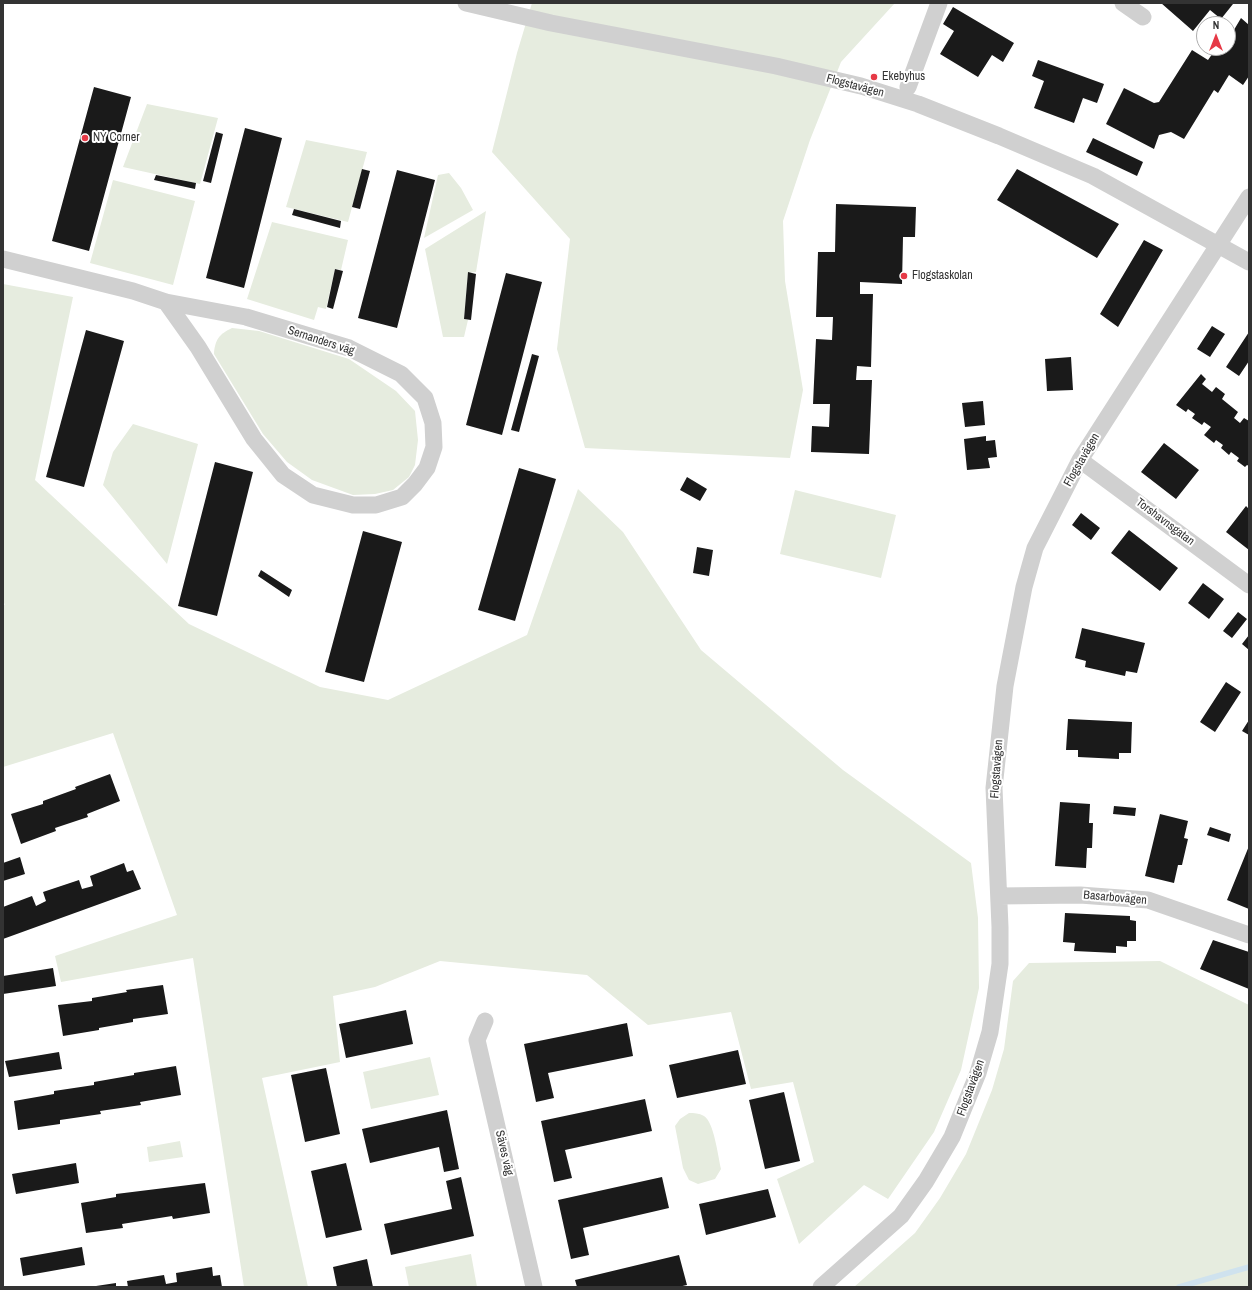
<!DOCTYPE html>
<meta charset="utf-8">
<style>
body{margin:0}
#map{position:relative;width:1252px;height:1290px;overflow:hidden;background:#fff;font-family:"Archivo Narrow",sans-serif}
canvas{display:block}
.frame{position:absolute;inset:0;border:4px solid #333;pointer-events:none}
.north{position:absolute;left:1196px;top:16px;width:40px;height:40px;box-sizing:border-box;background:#fff;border:1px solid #adadad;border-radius:50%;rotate:0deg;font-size:11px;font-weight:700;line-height:16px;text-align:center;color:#333}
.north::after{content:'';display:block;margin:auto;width:14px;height:18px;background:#e63946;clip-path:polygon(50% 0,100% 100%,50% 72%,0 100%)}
</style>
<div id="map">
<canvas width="1252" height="1290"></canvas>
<div class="frame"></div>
<div class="north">N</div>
</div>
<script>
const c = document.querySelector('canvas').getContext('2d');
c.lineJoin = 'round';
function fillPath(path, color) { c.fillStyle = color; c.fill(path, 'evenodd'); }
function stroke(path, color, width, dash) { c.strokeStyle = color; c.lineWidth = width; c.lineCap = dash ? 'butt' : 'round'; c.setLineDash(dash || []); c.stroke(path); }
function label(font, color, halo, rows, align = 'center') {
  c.font = font + ' "Archivo Narrow",sans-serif'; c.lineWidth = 4; c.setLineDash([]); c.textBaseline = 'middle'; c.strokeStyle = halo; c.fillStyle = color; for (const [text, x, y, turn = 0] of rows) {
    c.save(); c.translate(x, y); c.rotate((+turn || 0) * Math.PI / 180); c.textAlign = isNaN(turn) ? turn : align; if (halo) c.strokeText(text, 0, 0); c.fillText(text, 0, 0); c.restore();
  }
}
fillPath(new Path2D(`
 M 532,3 L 895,3 L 841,62 L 810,140 L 783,221 L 785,281 L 803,390 L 790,458 L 585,448 L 557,349 L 570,239 L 492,152 L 517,53 Z
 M 147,104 L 218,118 L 200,184 L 123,167 Z
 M 306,140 L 367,152 L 348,222 L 286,207 Z
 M 449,173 L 461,188 L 473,210 L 424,238 L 438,175 Z
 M 113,180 L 195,201 L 173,285 L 90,263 Z
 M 486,211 L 476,272 L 468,273 L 464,319 L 468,320 L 464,337 L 443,337 L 425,249 Z
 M 272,222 L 348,240 L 341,270 L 335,269 L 326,309 L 318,307 L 314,320 L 247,299 Z
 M 3,284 L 73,297 L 35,480 L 189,624 L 320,687 L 388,700 L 527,635 L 578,489 L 623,532 L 701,650 L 843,770 L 971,863 L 978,918 L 979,988 L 961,1070 L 934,1132 L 888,1199 L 864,1185 L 799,1244 L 777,1179 L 814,1162 L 793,1082 L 751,1089 L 731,1012 L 648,1025 L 587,975 L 440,961 L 375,987 L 333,996 L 340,1062 L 262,1078 L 308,1287 L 244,1287 L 193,958 L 61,982 L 55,956 L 177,915 L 113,733 L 3,767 L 3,606 L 5,604 L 3,603 Z
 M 232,328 L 259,331 L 349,359 L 396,391 L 415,411 L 418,440 L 415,465 L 409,477 L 393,490 L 375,494 L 353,495 L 312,480 L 287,462 L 263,434 L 214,354 C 215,340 219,334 232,328 Z
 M 133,424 L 198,444 L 167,564 L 103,485 L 113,452 Z
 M 795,490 L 896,515 L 881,578 L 780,554 Z
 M 1160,961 L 1249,1005 L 1249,1287 L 854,1287 L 915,1233 L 940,1198 L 966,1154 L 992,1090 L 1004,1049 L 1013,981 L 1029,963 Z
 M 430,1057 L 439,1095 L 371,1109 L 363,1072 Z
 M 689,1113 C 694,1113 699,1113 704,1116 C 714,1122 718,1156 721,1169 L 715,1179 L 698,1184 L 689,1180 L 683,1168 L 675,1126 L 680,1119 Z
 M 180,1141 L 183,1157 L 149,1162 L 147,1147 Z
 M 471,1254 L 477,1287 L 409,1287 L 405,1267 Z`), '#e6ecdf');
stroke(new Path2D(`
 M 1179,1287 L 1249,1267`), '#cfe2ee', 5.5);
fillPath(new Path2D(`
 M 1161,3 L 1232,3 L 1233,4 L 1221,19 L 1210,10 L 1193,31 Z
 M 953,7 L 1014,43 L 1003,62 L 992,55 L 978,77 L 940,54 L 954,31 L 943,24 Z
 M 1241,18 L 1249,25 L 1249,76 L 1243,85 L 1229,75 L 1218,93 L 1214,90 L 1184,139 L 1171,132 L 1159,135 L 1154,149 L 1106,124 L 1124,88 L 1154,103 L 1159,102 L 1192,50 L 1208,60 L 1215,50 L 1221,52 L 1223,48 L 1228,48 L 1228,40 Z
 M 1038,60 L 1104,84 L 1097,103 L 1083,98 L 1074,123 L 1034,108 L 1044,81 L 1032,76 Z
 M 94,87 L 131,97 L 89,251 L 52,241 Z
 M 245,128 L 282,138 L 244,288 L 206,278 Z
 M 216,132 L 223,134 L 211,183 L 203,181 Z
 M 1093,138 L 1143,162 L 1137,176 L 1086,152 Z
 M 362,169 L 370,171 L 360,209 L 352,207 Z
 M 1017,169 L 1119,224 L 1097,258 L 997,200 Z
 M 397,170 L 435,180 L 397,328 L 358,318 Z
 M 156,175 L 196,183 L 195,189 L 154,180 Z
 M 836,204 L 916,207 L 915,237 L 903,237 L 902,284 L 860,282 L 860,294 L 873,294 L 871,367 L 857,366 L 856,380 L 872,380 L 869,454 L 811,452 L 812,426 L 829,427 L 830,404 L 813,404 L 816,339 L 832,340 L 833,317 L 816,317 L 818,252 L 835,252 Z
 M 294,209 L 341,221 L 340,228 L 292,215 Z
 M 1144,240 L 1163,250 L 1118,327 L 1100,314 Z
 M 335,269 L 343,271 L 333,309 L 327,307 Z
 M 468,272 L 476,274 L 471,320 L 464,319 Z
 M 506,273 L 542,282 L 502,435 L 466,425 Z
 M 1212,326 L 1225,334 L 1210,357 L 1197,349 Z
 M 86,330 L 124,341 L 84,487 L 46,477 Z
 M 1249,332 L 1249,361 L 1239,376 L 1226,367 Z
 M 532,354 L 539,356 L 519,432 L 511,430 Z
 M 1071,357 L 1073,390 L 1047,391 L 1045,359 Z
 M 1201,374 L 1206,379 L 1202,384 L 1212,392 L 1216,387 L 1225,394 L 1222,399 L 1238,412 L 1234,418 L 1240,423 L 1244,418 L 1249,421 L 1249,466 L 1247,465 L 1245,467 L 1237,461 L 1239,458 L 1231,452 L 1229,455 L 1221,448 L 1223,445 L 1216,440 L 1214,443 L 1204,435 L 1211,427 L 1204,422 L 1202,425 L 1192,418 L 1195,414 L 1188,409 L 1186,412 L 1176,405 Z
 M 983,401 L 985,425 L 965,427 L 962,403 Z
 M 986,436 L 986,441 L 995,440 L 997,457 L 988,458 L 990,468 L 967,470 L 964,439 Z
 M 1164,443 L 1199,470 L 1176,499 L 1141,472 Z
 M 215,462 L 253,472 L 217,616 L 178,606 Z
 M 519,468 L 556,479 L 515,621 L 478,610 Z
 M 687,477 L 707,489 L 700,501 L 680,490 Z
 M 1246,506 L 1249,509 L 1249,550 L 1226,532 Z
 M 1081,513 L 1100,528 L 1091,540 L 1072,525 Z
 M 1129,530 L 1178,568 L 1160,591 L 1111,553 Z
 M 363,531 L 402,542 L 364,682 L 325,672 Z
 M 697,547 L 713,550 L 709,576 L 693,573 Z
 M 261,570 L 292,590 L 289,597 L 258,576 Z
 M 1203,583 L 1224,599 L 1209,619 L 1188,603 Z
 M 1238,612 L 1247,619 L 1232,638 L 1223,631 Z
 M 1082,628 L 1145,643 L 1137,673 L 1126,671 L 1125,676 L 1085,667 L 1086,661 L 1075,658 Z
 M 1249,635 L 1249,650 L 1242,644 Z
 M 1226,682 L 1241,692 L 1215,732 L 1200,722 Z
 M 1068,719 L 1132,722 L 1131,753 L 1119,753 L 1119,759 L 1078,757 L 1078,750 L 1066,750 Z
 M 1249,720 L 1249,735 L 1242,731 Z
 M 110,774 L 120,801 L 87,814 L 88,817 L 55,828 L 56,831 L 21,844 L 11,814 L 43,804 L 43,801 L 76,789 L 75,787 Z
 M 1060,802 L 1090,804 L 1089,823 L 1093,823 L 1092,848 L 1087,848 L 1086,868 L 1055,866 Z
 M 1114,806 L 1136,808 L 1135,816 L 1113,814 Z
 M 1160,814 L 1188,821 L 1184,838 L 1188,839 L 1182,865 L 1178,865 L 1174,883 L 1145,876 Z
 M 1210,827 L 1231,834 L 1229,842 L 1207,835 Z
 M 1249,846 L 1249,909 L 1227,900 Z
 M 20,857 L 25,874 L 3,881 L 3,863 Z
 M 124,863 L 127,872 L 133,870 L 141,889 L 3,939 L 3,907 L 32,896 L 36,906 L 46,901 L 43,892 L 79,880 L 82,889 L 93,886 L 90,876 Z
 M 1065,913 L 1130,916 L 1130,920 L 1136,921 L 1136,941 L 1127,941 L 1127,947 L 1116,946 L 1116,953 L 1074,951 L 1075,943 L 1063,942 Z
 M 1213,940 L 1249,952 L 1249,989 L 1200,969 Z
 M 53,968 L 56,986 L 3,994 L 3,976 Z
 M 163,985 L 168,1014 L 133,1019 L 133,1022 L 99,1028 L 99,1030 L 63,1036 L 58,1005 L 92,1001 L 92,998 L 127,992 L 126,990 Z
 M 406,1010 L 413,1044 L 346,1058 L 339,1024 Z
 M 627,1023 L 633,1056 L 548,1073 L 554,1098 L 536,1102 L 524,1044 Z
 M 738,1050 L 746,1084 L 677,1098 L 669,1065 Z
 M 59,1052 L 62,1069 L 9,1077 L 5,1061 Z
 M 176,1066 L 181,1095 L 140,1102 L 141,1105 L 100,1111 L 101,1114 L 60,1120 L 60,1124 L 18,1130 L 14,1101 L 54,1094 L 54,1091 L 94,1085 L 94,1082 L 134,1075 L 134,1073 Z
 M 326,1068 L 340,1134 L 305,1142 L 291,1075 Z
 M 784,1092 L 800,1161 L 765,1169 L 749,1100 Z
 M 645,1099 L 652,1131 L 565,1150 L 572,1178 L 554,1182 L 541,1121 Z
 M 447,1110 L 459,1169 L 444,1172 L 439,1147 L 370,1163 L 362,1129 Z
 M 76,1163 L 79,1183 L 16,1194 L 12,1174 Z
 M 346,1163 L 362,1230 L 326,1238 L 311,1171 Z
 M 461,1177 L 474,1236 L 391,1255 L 384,1224 L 452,1209 L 446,1181 Z
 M 662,1177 L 669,1208 L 583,1228 L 589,1255 L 571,1259 L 558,1200 Z
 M 205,1183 L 210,1213 L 173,1219 L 172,1216 L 122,1224 L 123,1228 L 86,1233 L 81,1203 L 116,1197 L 116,1194 Z
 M 768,1189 L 776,1217 L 706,1235 L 699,1204 Z
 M 82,1247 L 85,1265 L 23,1276 L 20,1258 Z
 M 679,1255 L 687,1285 L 678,1287 L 577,1287 L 575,1280 Z
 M 367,1259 L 373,1287 L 337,1287 L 333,1267 Z
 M 212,1267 L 213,1276 L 220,1275 L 222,1287 L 128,1287 L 127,1281 L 164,1275 L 166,1284 L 177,1282 L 176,1273 Z
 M 116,1283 L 116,1287 L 96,1287 L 96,1286 Z`), '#1a1a1a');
stroke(new Path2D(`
 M 466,3 L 551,23 L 776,66 L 861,86 L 918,104 L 999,136 L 1093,176 L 1249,262
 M 1123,3 L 1143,17
 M 908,87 L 939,3
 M 3,259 L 133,291 L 166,302 L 246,317 L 349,348 L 401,374 L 425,398 L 433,423 L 434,447 L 427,468 L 415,484 L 402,497 L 376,505 L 353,505 L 313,495 L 283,475 L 254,439 L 198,347 L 166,302
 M 1080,460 L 1249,585
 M 999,896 L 1080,895 L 1148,900 L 1249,935
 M 485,1021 L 477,1040 L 534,1287
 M 821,1287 L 901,1216 L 926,1181 L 952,1137 L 978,1073 L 990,1032 L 1000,964 L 1000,927 L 994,788 L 1005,686 L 1024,587 L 1035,548 L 1080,460 L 1249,197`), '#d0d0d0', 17);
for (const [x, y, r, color] of [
 [874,77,4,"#e63946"],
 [85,138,4,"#e63946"],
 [904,276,4,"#e63946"]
]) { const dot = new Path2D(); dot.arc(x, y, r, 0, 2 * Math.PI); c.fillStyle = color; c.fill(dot); stroke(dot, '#fff', 1.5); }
label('12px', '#333', '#fff', [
 ["Ekebyhus",882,77],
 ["NY Corner",93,138],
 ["Flogstaskolan",912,276]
], 'left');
label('12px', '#333', '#fff', [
 ["Flogstavägen",855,86,15],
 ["Sernanders väg",321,341,18],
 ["Flogstavägen",1082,460,-60],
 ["Torshavnsgatan",1165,522,37],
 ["Flogstavägen",997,769,-86],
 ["Basarbovägen",1115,898,5],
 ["Flogstavägen",971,1088,-70],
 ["Säves väg",504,1153,77]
]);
</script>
